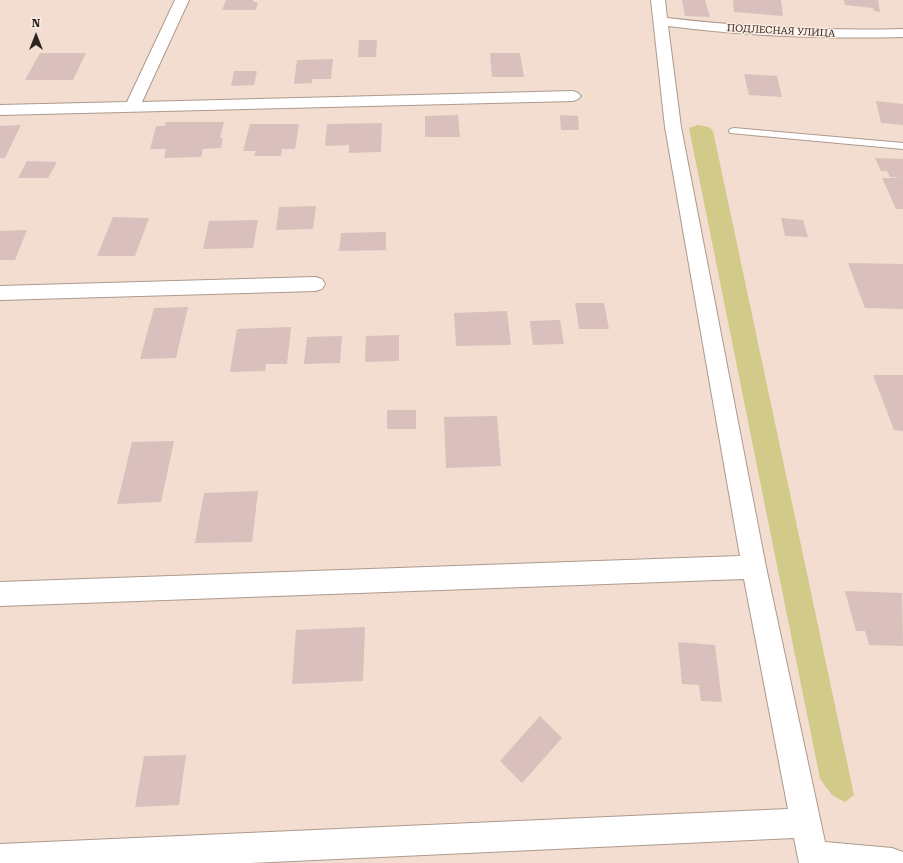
<!DOCTYPE html>
<meta charset="utf-8">
<style>
body{margin:0}
#map{position:relative;width:903px;height:863px;overflow:hidden;background:#f2ddd0;font-family:"Roboto Serif",serif}
canvas{display:block}
.north{position:absolute;left:16px;top:16px;width:40px;height:40px;-webkit-text-stroke:3px #fcebe1;paint-order:stroke;rotate:0deg;font-size:11px;font-weight:700;line-height:16px;text-align:center;color:#2d2521}
.north::after{content:'';display:block;margin:auto;width:14px;height:18px;background:#2d2521;clip-path:polygon(50% 0,100% 100%,50% 72%,0 100%)}
</style>
<div id="map">
<canvas width="903" height="863"></canvas>
<div class="north">N</div>
</div>
<script>
const c = document.querySelector('canvas').getContext('2d');
c.lineJoin = 'round';
function fillPath(path, color) { c.fillStyle = color; c.fill(path, 'evenodd'); }
function stroke(path, color, width, dash) { c.strokeStyle = color; c.lineWidth = width; c.lineCap = dash ? 'butt' : 'round'; c.setLineDash(dash || []); c.stroke(path); }
function label(font, color, halo, rows, align = 'center') {
  c.font = font + ' "Roboto Serif",serif'; c.lineWidth = 3; c.setLineDash([]); c.textBaseline = 'middle'; c.strokeStyle = halo; c.fillStyle = color; for (const [text, x, y, turn = 0] of rows) {
    c.save(); c.translate(x, y); c.rotate((+turn || 0) * Math.PI / 180); c.textAlign = isNaN(turn) ? turn : align; if (halo) c.strokeText(text, 0, 0); c.fillText(text, 0, 0); c.restore();
  }
}
fillPath(new Path2D(`
 M 698,125 L 709,127 L 713,131 L 854,795 L 845,802 L 832,795 L 820,779 L 689,128 Z`), '#d2ca89');
fillPath(new Path2D(`
 M 226,0 L 253,0 L 253,2 L 258,2 L 256,10 L 222,10 Z
 M 682,0 L 705,0 L 710,17 L 685,16 Z
 M 733,0 L 781,0 L 783,16 L 734,12 Z
 M 844,0 L 878,0 L 880,12 L 874,11 L 873,8 L 845,5 Z
 M 359,40 L 377,40 L 376,57 L 358,57 Z
 M 40,53 L 86,53 L 73,80 L 25,80 Z
 M 490,53 L 520,53 L 524,77 L 492,77 Z
 M 333,59 L 331,79 L 312,79 L 312,83 L 294,84 L 297,60 Z
 M 234,71 L 257,71 L 254,85 L 231,86 Z
 M 744,74 L 777,76 L 782,97 L 749,95 Z
 M 876,101 L 903,104 L 903,125 L 881,123 Z
 M 458,115 L 460,137 L 425,137 L 425,116 Z
 M 560,115 L 578,116 L 579,130 L 561,130 Z
 M 166,122 L 224,122 L 220,138 L 223,138 L 221,148 L 203,149 L 201,157 L 164,158 L 166,149 L 150,149 L 156,126 L 165,126 Z
 M 382,123 L 381,152 L 349,153 L 349,145 L 325,146 L 327,124 Z
 M 250,124 L 299,124 L 295,149 L 282,149 L 281,156 L 254,156 L 256,151 L 243,151 Z
 M 21,125 L 5,158 L 0,158 L 0,126 Z
 M 875,158 L 903,159 L 903,178 L 890,177 L 887,171 L 881,171 Z
 M 27,161 L 57,162 L 48,178 L 18,178 Z
 M 882,178 L 903,178 L 903,209 L 896,209 Z
 M 316,206 L 313,229 L 276,230 L 279,207 Z
 M 113,217 L 149,218 L 135,256 L 97,256 Z
 M 781,218 L 803,220 L 808,237 L 785,236 Z
 M 258,220 L 253,248 L 203,249 L 209,221 Z
 M 27,230 L 15,260 L 0,260 L 0,231 Z
 M 386,232 L 386,250 L 339,251 L 341,233 Z
 M 848,263 L 903,264 L 903,309 L 865,308 Z
 M 575,303 L 604,303 L 609,329 L 579,329 Z
 M 188,307 L 176,358 L 140,359 L 154,308 Z
 M 507,311 L 511,345 L 456,346 L 454,313 Z
 M 560,320 L 564,344 L 533,345 L 530,321 Z
 M 291,327 L 287,364 L 266,364 L 265,371 L 230,372 L 237,329 Z
 M 399,335 L 399,361 L 365,362 L 366,336 Z
 M 342,336 L 340,363 L 304,364 L 307,337 Z
 M 873,375 L 903,375 L 903,431 L 894,430 Z
 M 387,410 L 416,410 L 416,429 L 387,429 Z
 M 497,416 L 501,466 L 446,468 L 444,417 Z
 M 174,441 L 161,502 L 117,504 L 132,442 Z
 M 258,491 L 252,542 L 195,543 L 204,493 Z
 M 845,591 L 902,593 L 903,646 L 869,645 L 865,631 L 856,631 Z
 M 365,627 L 363,681 L 292,684 L 296,630 Z
 M 678,642 L 715,645 L 722,702 L 701,701 L 699,685 L 682,684 Z
 M 540,716 L 562,738 L 522,783 L 500,761 Z
 M 186,755 L 179,805 L 135,807 L 144,756 Z`), '#d9c0bc');
const lane = new Path2D(`
 M 734,128 L 903,143 L 903,149 L 730,133 L 729,131 L 730,129 Z`);
const street = new Path2D(`
 M 175,0 L 189,0 L 142,102 L 573,91 L 578,93 L 581,96 L 578,99 L 573,101 L 0,115 L 0,105 L 127,102 Z
 M 651,0 L 665,0 L 667,18 C 745,27 824,31 903,29 L 903,37 C 824,39 746,36 668,26 L 681,127 L 766,567 L 825,842 L 892,848 L 903,852 L 903,863 L 799,863 L 794,838 L 250,863 L 0,863 L 0,844 L 788,809 L 744,579 L 0,606 L 0,582 L 740,556 L 665,127 Z
 M 315,277 L 322,279 L 325,284 L 322,289 L 315,291 L 0,300 L 0,286 Z`);
stroke(lane, '#ad9a8e', 2);
stroke(street, '#ad9a8e', 2);
fillPath(lane, '#fff');
fillPath(street, '#fff');
label('10px', '#2d2521', '#fcebe1', [
 ["ПОДЛЕСНАЯ УЛИЦА",781,31,3]
]);
</script>
